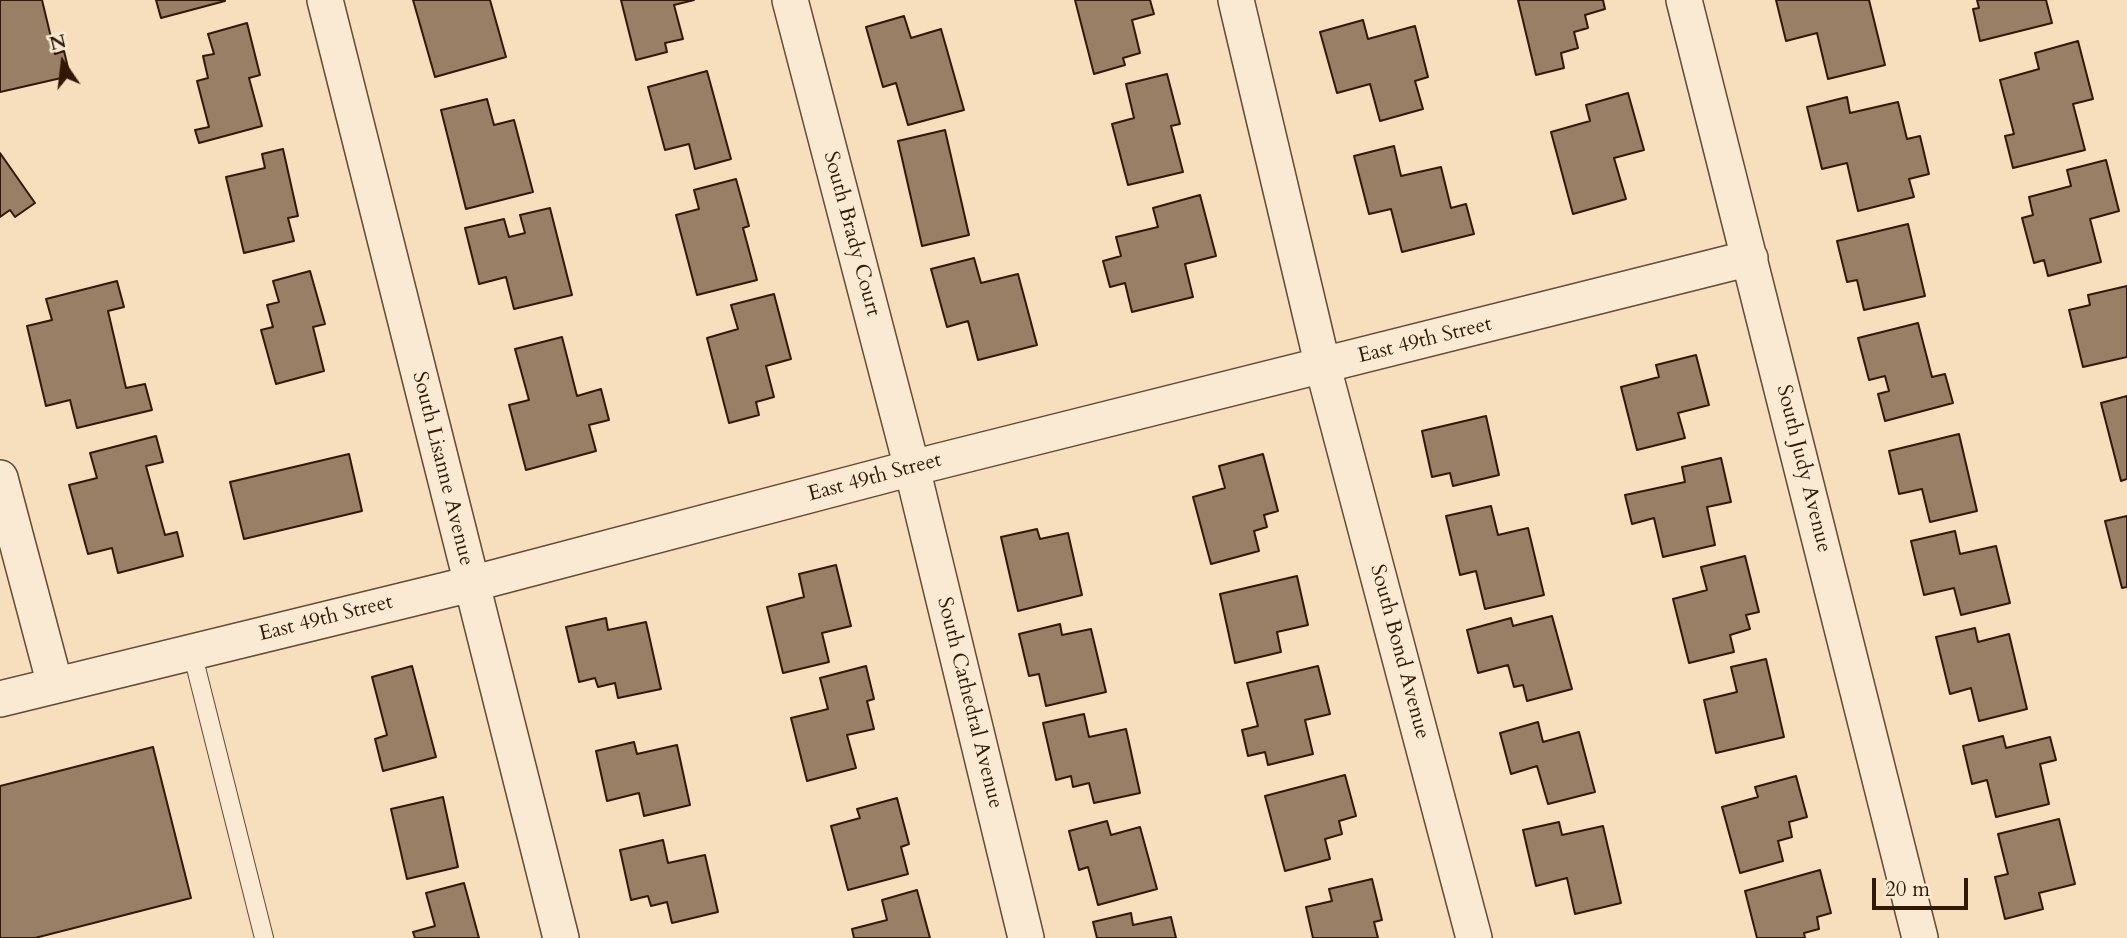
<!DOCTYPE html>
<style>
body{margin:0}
#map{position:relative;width:2127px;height:938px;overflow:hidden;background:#f7debd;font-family:Cardo,serif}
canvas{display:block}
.north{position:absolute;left:28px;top:28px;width:70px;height:70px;-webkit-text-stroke:5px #faead4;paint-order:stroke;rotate:346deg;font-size:19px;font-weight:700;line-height:28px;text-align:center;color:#311807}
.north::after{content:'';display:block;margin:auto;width:24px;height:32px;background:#311807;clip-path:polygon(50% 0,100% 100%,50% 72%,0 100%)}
.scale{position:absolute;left:1872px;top:878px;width:96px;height:32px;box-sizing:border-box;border:4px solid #311807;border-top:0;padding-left:9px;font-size:21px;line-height:24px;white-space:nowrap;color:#311807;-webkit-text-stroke:5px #faead4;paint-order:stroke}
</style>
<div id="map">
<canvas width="2127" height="938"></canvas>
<div class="north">N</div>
<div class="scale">20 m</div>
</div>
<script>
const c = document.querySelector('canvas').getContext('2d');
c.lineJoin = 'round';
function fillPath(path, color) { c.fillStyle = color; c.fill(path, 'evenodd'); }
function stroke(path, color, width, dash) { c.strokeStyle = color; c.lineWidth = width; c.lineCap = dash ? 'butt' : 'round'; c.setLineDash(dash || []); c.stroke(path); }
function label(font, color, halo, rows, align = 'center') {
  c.font = font + ' Cardo,serif'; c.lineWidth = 7; c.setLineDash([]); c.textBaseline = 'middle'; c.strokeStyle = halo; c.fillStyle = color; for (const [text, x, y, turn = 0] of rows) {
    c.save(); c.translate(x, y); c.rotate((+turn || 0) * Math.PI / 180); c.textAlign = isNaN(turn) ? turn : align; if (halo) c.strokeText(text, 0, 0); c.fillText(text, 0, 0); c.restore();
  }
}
const building = new Path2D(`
 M 0,0 L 42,0 L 55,54 L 64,51 L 70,76 L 0,92 Z
 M 156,0 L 225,0 L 225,1 L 161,18 Z
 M 413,0 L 490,0 L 506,57 L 435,77 Z
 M 621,0 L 694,0 L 674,5 L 683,39 L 665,43 L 667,52 L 636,60 Z
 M 1075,0 L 1150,0 L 1154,14 L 1132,20 L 1140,53 L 1123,58 L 1125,65 L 1094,74 Z
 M 1518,0 L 1603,0 L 1605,9 L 1585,15 L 1588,28 L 1574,32 L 1578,48 L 1561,53 L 1564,68 L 1536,75 Z
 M 1776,0 L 1869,0 L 1885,65 L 1828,79 L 1817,33 L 1786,41 Z
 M 1977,0 L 2046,0 L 2052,23 L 1980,41 L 1973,9 L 1979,8 Z
 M 904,16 L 911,38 L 941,29 L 964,110 L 908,125 L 896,83 L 883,87 L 866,27 Z
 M 1363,20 L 1368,39 L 1415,26 L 1428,77 L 1415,81 L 1423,109 L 1380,121 L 1370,84 L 1337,93 L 1320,32 Z
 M 247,23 L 260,75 L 249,78 L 262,126 L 199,143 L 195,130 L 209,127 L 197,81 L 208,78 L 203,56 L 214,54 L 208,34 Z
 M 2078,41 L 2093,99 L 2073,104 L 2085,150 L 2013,168 L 2005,136 L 2014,134 L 2000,80 L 2039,69 L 2035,53 Z
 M 707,71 L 731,159 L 695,169 L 689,144 L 665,150 L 648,87 Z
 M 1167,74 L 1180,124 L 1171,126 L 1183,172 L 1128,185 L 1112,124 L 1134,118 L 1126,84 Z
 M 1628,93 L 1644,150 L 1614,158 L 1626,199 L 1573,214 L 1551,132 L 1590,121 L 1586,105 Z
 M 1847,97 L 1850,113 L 1898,102 L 1907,139 L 1920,136 L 1929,174 L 1909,179 L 1914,197 L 1858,211 L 1847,163 L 1822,169 L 1807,107 Z
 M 487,99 L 494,125 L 514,120 L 533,192 L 466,209 L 441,110 Z
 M 945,130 L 969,235 L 922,246 L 898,141 Z
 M 1394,146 L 1401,176 L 1441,167 L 1451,208 L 1466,204 L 1474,234 L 1402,252 L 1391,209 L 1369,214 L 1354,156 Z
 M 283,149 L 298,216 L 288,218 L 294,241 L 244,253 L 226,177 L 265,168 L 262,154 Z
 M 0,153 L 35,203 L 15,217 L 10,210 L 0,217 Z
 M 2106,160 L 2119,211 L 2090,219 L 2101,262 L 2048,276 L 2044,260 L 2034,263 L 2022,218 L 2033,215 L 2029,197 L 2071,186 L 2067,170 Z
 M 736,179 L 749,226 L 743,228 L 757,280 L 697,295 L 676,215 L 699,209 L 694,190 Z
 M 1200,195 L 1216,256 L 1185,264 L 1193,297 L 1132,312 L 1125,283 L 1110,287 L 1103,261 L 1121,256 L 1116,237 L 1158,227 L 1153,208 Z
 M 550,208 L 572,295 L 514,309 L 506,277 L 479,284 L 465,228 L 504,219 L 509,237 L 525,233 L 520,215 Z
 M 1908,224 L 1925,296 L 1864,310 L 1857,280 L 1847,282 L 1837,241 Z
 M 974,258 L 981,283 L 1018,274 L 1037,345 L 978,360 L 968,321 L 947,327 L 931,269 Z
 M 310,271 L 325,324 L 313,327 L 324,371 L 276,384 L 261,330 L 273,327 L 267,305 L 279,302 L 273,281 Z
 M 117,281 L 124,307 L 108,311 L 126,388 L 145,384 L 152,410 L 77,428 L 70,400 L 46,406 L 27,326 L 52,320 L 46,299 Z
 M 2127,286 L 2127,357 L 2083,367 L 2069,310 L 2090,305 L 2088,295 Z
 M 774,294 L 791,359 L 766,366 L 774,397 L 756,402 L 759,415 L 729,423 L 707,338 L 738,329 L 731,305 Z
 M 1918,323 L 1932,377 L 1945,374 L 1953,403 L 1885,421 L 1878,394 L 1889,391 L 1885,376 L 1869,380 L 1858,338 Z
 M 562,337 L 577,396 L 601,389 L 609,420 L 589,425 L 596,451 L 526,470 L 509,405 L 529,400 L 515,349 Z
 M 1696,355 L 1709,405 L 1678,413 L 1685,438 L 1637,450 L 1621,387 L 1659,377 L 1656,365 Z
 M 2127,396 L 2127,479 L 2121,481 L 2101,403 Z
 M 1486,416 L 1499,475 L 1453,486 L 1450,473 L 1432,477 L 1422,431 Z
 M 1959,434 L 1977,511 L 1930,522 L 1922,489 L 1899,494 L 1889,451 Z
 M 156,436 L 163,462 L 146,466 L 165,535 L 177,532 L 183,556 L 118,573 L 112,548 L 88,554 L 69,485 L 97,478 L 90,453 Z
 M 349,454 L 362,511 L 244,539 L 230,482 Z
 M 1263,454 L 1278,511 L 1264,515 L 1267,527 L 1254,531 L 1259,551 L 1211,564 L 1193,497 L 1225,488 L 1219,466 Z
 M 1721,458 L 1731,502 L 1707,507 L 1715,545 L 1663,557 L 1654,518 L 1632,524 L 1625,495 L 1685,482 L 1682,467 Z
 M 1491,506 L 1498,535 L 1528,528 L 1544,595 L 1485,609 L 1476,571 L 1460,575 L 1446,516 Z
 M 2127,516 L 2127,587 L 2122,588 L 2105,521 Z
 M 1037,529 L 1040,539 L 1068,533 L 1082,595 L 1018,611 L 1001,537 Z
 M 1955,531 L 1960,554 L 1996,546 L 2010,603 L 1961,615 L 1954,588 L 1924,595 L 1911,541 Z
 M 1745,556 L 1759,612 L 1746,615 L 1750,629 L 1730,635 L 1734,652 L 1689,663 L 1673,599 L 1707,590 L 1701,567 Z
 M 836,565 L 851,626 L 822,633 L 829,662 L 783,673 L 767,607 L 804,597 L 799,574 Z
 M 1297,576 L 1308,625 L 1277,632 L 1281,652 L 1235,663 L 1220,594 Z
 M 1552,616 L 1572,689 L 1527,701 L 1523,685 L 1514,687 L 1508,665 L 1478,673 L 1467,630 L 1511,618 L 1513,626 Z
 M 606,618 L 608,630 L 646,622 L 661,689 L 618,698 L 615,683 L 598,687 L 595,678 L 579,682 L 566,627 Z
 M 1060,624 L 1062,635 L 1091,629 L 1106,692 L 1046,706 L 1039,674 L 1029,676 L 1019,634 Z
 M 1975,628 L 1978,642 L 2009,634 L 2027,709 L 1979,721 L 1971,688 L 1950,694 L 1936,637 Z
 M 1766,659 L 1784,737 L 1716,753 L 1704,700 L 1737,692 L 1731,667 Z
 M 412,666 L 436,757 L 383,771 L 375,739 L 387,735 L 372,677 Z
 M 866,666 L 874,699 L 867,701 L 874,729 L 847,735 L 856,768 L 807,781 L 791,718 L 828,709 L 820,678 Z
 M 1318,666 L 1330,714 L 1305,720 L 1313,754 L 1268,765 L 1265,752 L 1248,756 L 1242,730 L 1258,726 L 1247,683 Z
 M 1084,714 L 1089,737 L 1126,729 L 1140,793 L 1094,803 L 1089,783 L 1073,787 L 1071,776 L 1056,780 L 1043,723 Z
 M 1538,722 L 1543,742 L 1579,732 L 1595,792 L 1548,804 L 1537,766 L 1511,774 L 1500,733 Z
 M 2003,736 L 2006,748 L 2050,737 L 2056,760 L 2040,764 L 2049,804 L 1996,817 L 1987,780 L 1972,784 L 1963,746 Z
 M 634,742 L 637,754 L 677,745 L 690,805 L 644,816 L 639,793 L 607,801 L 596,751 Z
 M 153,747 L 191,898 L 35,938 L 0,938 L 0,786 Z
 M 1345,775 L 1356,816 L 1339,821 L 1342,834 L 1325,839 L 1330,859 L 1285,871 L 1265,796 Z
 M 1796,776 L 1807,817 L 1789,822 L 1792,837 L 1778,841 L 1783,861 L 1740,873 L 1722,807 L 1758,797 L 1755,787 Z
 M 443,797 L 458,867 L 407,879 L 391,809 Z
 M 897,798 L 909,844 L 901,847 L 908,874 L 848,890 L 831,826 L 860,818 L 857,809 Z
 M 2059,819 L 2075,884 L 2039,893 L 2043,909 L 2005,919 L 1995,877 L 2008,874 L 1998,834 Z
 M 1107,821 L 1111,835 L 1140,827 L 1157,889 L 1098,905 L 1088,867 L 1079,870 L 1069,831 Z
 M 1559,822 L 1562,835 L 1603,826 L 1621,903 L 1575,914 L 1567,878 L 1536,886 L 1523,830 Z
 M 663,840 L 668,863 L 705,855 L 718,912 L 672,923 L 667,902 L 651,906 L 648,896 L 631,900 L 620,850 Z
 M 1820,870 L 1831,913 L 1817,917 L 1819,929 L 1804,933 L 1805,938 L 1757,938 L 1745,891 Z
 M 1372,879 L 1382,920 L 1374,922 L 1378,938 L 1313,938 L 1306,907 L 1332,901 L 1329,889 Z
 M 464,883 L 479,938 L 415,938 L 413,932 L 435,926 L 426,893 Z
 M 917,890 L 930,938 L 854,938 L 852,929 L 887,920 L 882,900 Z
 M 1131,913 L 1133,925 L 1171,917 L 1176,938 L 1097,938 L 1093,922 Z`);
fillPath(building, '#987f66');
stroke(building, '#311807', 2);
const lane = new Path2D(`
 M 192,652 L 264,938`);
const street = new Path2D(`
 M 325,0 L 561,938
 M 790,0 L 912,468 L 1026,938
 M 1236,0 L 1323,367 L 1474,938
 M 1684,0 L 1920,938
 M 0,478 L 55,685
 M 0,699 L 471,584 L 912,468 L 1750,258`);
stroke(lane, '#624a34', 20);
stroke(street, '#624a34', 38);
stroke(lane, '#faead4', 18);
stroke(street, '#faead4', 35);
label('21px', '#311807', '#faead4', [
 ["South Brady Court",851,234,75],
 ["East 49th Street",1425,341,-14],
 ["South Lisanne Avenue",442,469,76],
 ["South Judy Avenue",1803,469,76],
 ["East 49th Street",875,478,-15],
 ["East 49th Street",326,619,-14],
 ["South Bond Avenue",1399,652,75],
 ["South Cathedral Avenue",969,703,76]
]);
</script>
